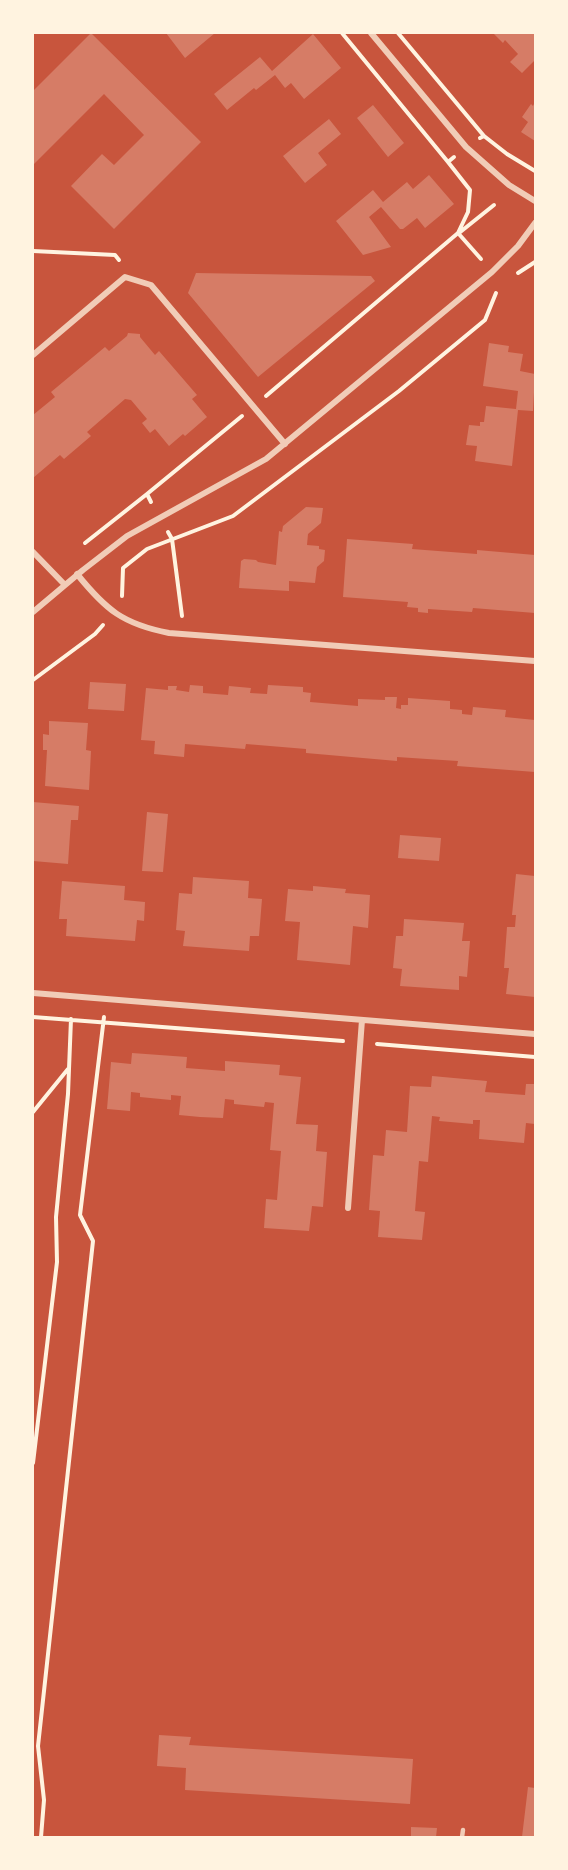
<!DOCTYPE html>
<style>
body{margin:0}
#map{position:relative;width:568px;height:1870px;overflow:hidden;background:#c8553d;font-family:"Source Sans 3",sans-serif}
canvas{display:block}
.frame{position:absolute;inset:0;border:34px solid #fff3e0;pointer-events:none}
</style>
<div id="map">
<canvas width="568" height="1870"></canvas>
<div class="frame"></div>
</div>
<script>
const c = document.querySelector('canvas').getContext('2d');
c.lineJoin = 'round';
function fillPath(path, color) { c.fillStyle = color; c.fill(path, 'evenodd'); }
function stroke(path, color, width, dash) { c.strokeStyle = color; c.lineWidth = width; c.lineCap = dash ? 'butt' : 'round'; c.setLineDash(dash || []); c.stroke(path); }
fillPath(new Path2D(`
 M 91,33 L 201,142 L 114,229 L 71,186 L 102,154 L 114,165 L 144,135 L 104,94 L 33,165 L 33,91 Z
 M 166,33 L 215,33 L 185,58 Z
 M 493,33 L 535,33 L 535,60 L 522,73 L 510,62 L 518,54 L 505,40 L 503,43 Z
 M 313,34 L 341,68 L 304,99 L 291,83 L 285,88 L 275,75 L 256,90 L 254,88 L 227,110 L 214,94 L 260,57 L 272,71 Z
 M 535,102 L 535,141 L 521,132 L 528,122 L 522,117 L 531,104 L 533,106 Z
 M 373,105 L 404,143 L 388,157 L 357,118 Z
 M 329,119 L 341,134 L 318,153 L 327,165 L 305,183 L 283,156 Z
 M 429,175 L 454,204 L 425,228 L 417,218 L 403,229 L 400,229 L 381,207 L 369,217 L 391,247 L 363,255 L 336,221 L 373,190 L 383,202 L 407,182 L 413,189 Z
 M 196,273 L 371,276 L 375,281 L 258,377 L 188,293 Z
 M 128,333 L 140,334 L 140,337 L 155,355 L 159,351 L 197,395 L 192,399 L 207,417 L 185,436 L 183,434 L 169,446 L 155,429 L 150,433 L 142,423 L 147,419 L 131,400 L 125,399 L 87,432 L 91,436 L 64,459 L 60,455 L 33,478 L 33,415 L 55,397 L 51,392 L 105,347 L 109,351 L 127,336 Z
 M 489,343 L 509,346 L 508,352 L 523,354 L 520,371 L 535,374 L 533,411 L 518,410 L 512,466 L 475,461 L 477,446 L 466,445 L 469,425 L 480,426 L 480,422 L 484,422 L 486,406 L 516,409 L 518,391 L 483,386 Z
 M 306,507 L 323,508 L 321,523 L 308,534 L 307,545 L 319,546 L 319,549 L 325,550 L 324,561 L 317,567 L 315,583 L 289,581 L 289,591 L 239,588 L 241,561 L 244,559 L 256,560 L 258,562 L 276,565 L 279,531 L 282,532 L 283,526 Z
 M 347,539 L 413,544 L 412,549 L 477,554 L 477,550 L 535,555 L 535,613 L 473,608 L 472,612 L 428,609 L 428,613 L 418,612 L 418,608 L 407,607 L 408,602 L 343,597 Z
 M 90,682 L 126,684 L 124,711 L 88,709 Z
 M 190,685 L 203,686 L 203,693 L 228,695 L 229,686 L 251,688 L 250,693 L 267,694 L 268,685 L 303,687 L 303,692 L 311,693 L 310,702 L 358,706 L 358,699 L 385,700 L 385,697 L 397,697 L 396,708 L 401,709 L 401,705 L 408,705 L 408,698 L 450,701 L 450,709 L 462,710 L 462,714 L 472,715 L 473,707 L 506,710 L 505,717 L 535,720 L 535,772 L 457,766 L 458,761 L 427,759 L 397,757 L 397,761 L 306,753 L 306,749 L 246,744 L 245,749 L 185,744 L 184,757 L 154,754 L 155,741 L 141,740 L 146,688 L 168,690 L 168,686 L 177,686 L 176,690 L 189,692 Z
 M 49,721 L 88,723 L 86,750 L 91,751 L 89,790 L 45,786 L 47,750 L 43,750 L 43,734 L 49,735 Z
 M 33,802 L 79,806 L 78,820 L 71,820 L 68,864 L 33,861 Z
 M 147,812 L 168,814 L 163,872 L 142,871 Z
 M 400,835 L 441,838 L 439,861 L 398,858 Z
 M 516,874 L 535,876 L 535,997 L 506,994 L 509,968 L 504,968 L 507,927 L 515,927 L 516,915 L 512,915 Z
 M 193,877 L 249,881 L 248,898 L 262,899 L 259,936 L 250,936 L 249,951 L 183,946 L 185,931 L 176,930 L 179,893 L 192,894 Z
 M 62,881 L 125,886 L 124,900 L 145,902 L 144,921 L 137,920 L 135,941 L 66,936 L 67,919 L 59,919 Z
 M 313,886 L 346,889 L 345,893 L 370,895 L 368,928 L 353,926 L 350,965 L 297,960 L 300,922 L 285,921 L 288,889 L 313,891 Z
 M 404,919 L 464,923 L 462,941 L 470,941 L 467,977 L 459,976 L 459,990 L 400,986 L 402,969 L 393,968 L 396,936 L 403,936 Z
 M 132,1053 L 187,1057 L 186,1068 L 225,1071 L 225,1061 L 280,1065 L 279,1075 L 301,1077 L 296,1124 L 318,1125 L 316,1151 L 327,1152 L 323,1207 L 312,1206 L 309,1231 L 264,1228 L 266,1199 L 277,1200 L 279,1175 L 281,1151 L 270,1150 L 274,1103 L 265,1102 L 264,1107 L 234,1104 L 234,1100 L 225,1099 L 223,1118 L 200,1117 L 179,1115 L 181,1096 L 171,1095 L 171,1100 L 140,1097 L 140,1093 L 131,1092 L 130,1111 L 107,1109 L 111,1062 L 131,1064 Z
 M 432,1076 L 487,1081 L 485,1092 L 525,1095 L 526,1084 L 535,1084 L 535,1124 L 526,1123 L 524,1143 L 479,1139 L 480,1120 L 473,1120 L 473,1124 L 439,1121 L 440,1117 L 432,1116 L 428,1162 L 419,1161 L 415,1211 L 425,1212 L 422,1240 L 378,1237 L 380,1211 L 369,1210 L 373,1155 L 384,1156 L 386,1130 L 407,1132 L 410,1086 L 431,1087 Z
 M 159,1735 L 191,1737 L 189,1745 L 413,1759 L 410,1804 L 185,1790 L 186,1768 L 157,1766 Z
 M 528,1787 L 535,1788 L 535,1837 L 522,1837 Z
 M 411,1827 L 437,1828 L 436,1837 L 411,1837 Z`), '#d67c66');
stroke(new Path2D(`
 M 342,33 L 448,162
 M 398,33 L 484,136
 M 480,138 L 484,136 L 507,154 L 535,171
 M 454,157 L 448,162 L 470,190 L 468,212 L 458,233
 M 459,233 L 494,205
 M 33,251 L 115,255 L 119,260
 M 518,273 L 535,262
 M 266,396 L 458,233 L 481,259
 M 147,494 L 242,416
 M 168,532 L 172,539 L 182,616
 M 85,543 L 147,494 L 151,502
 M 122,596 L 123,568 L 147,549 L 233,516 L 399,391 L 485,320 L 496,293
 M 33,680 L 95,634 L 103,625
 M 33,1017 L 343,1041
 M 377,1044 L 535,1057
 M 33,1112 L 68,1069
 M 33,1463 L 57,1262 L 56,1217 L 68,1094 L 71,1019
 M 41,1837 L 44,1800 L 38,1746 L 93,1241 L 80,1215 L 104,1017`), '#fff3e0', 4);
stroke(new Path2D(`
 M 462,1837 L 463,1830`), '#f1ccb7', 4.5);
stroke(new Path2D(`
 M 371,33 L 466,147 L 509,185 L 535,201
 M 33,355 L 125,277 L 151,285 L 285,444
 M 33,552 L 65,585
 M 77,574 C 106,610 123,624 169,633 L 535,661
 M 33,612 L 83,570 L 127,536 L 266,459 L 492,272 L 518,246 L 535,223
 M 33,993 L 535,1034
 M 348,1208 L 362,1020`), '#f1ccb7', 6);
</script>
